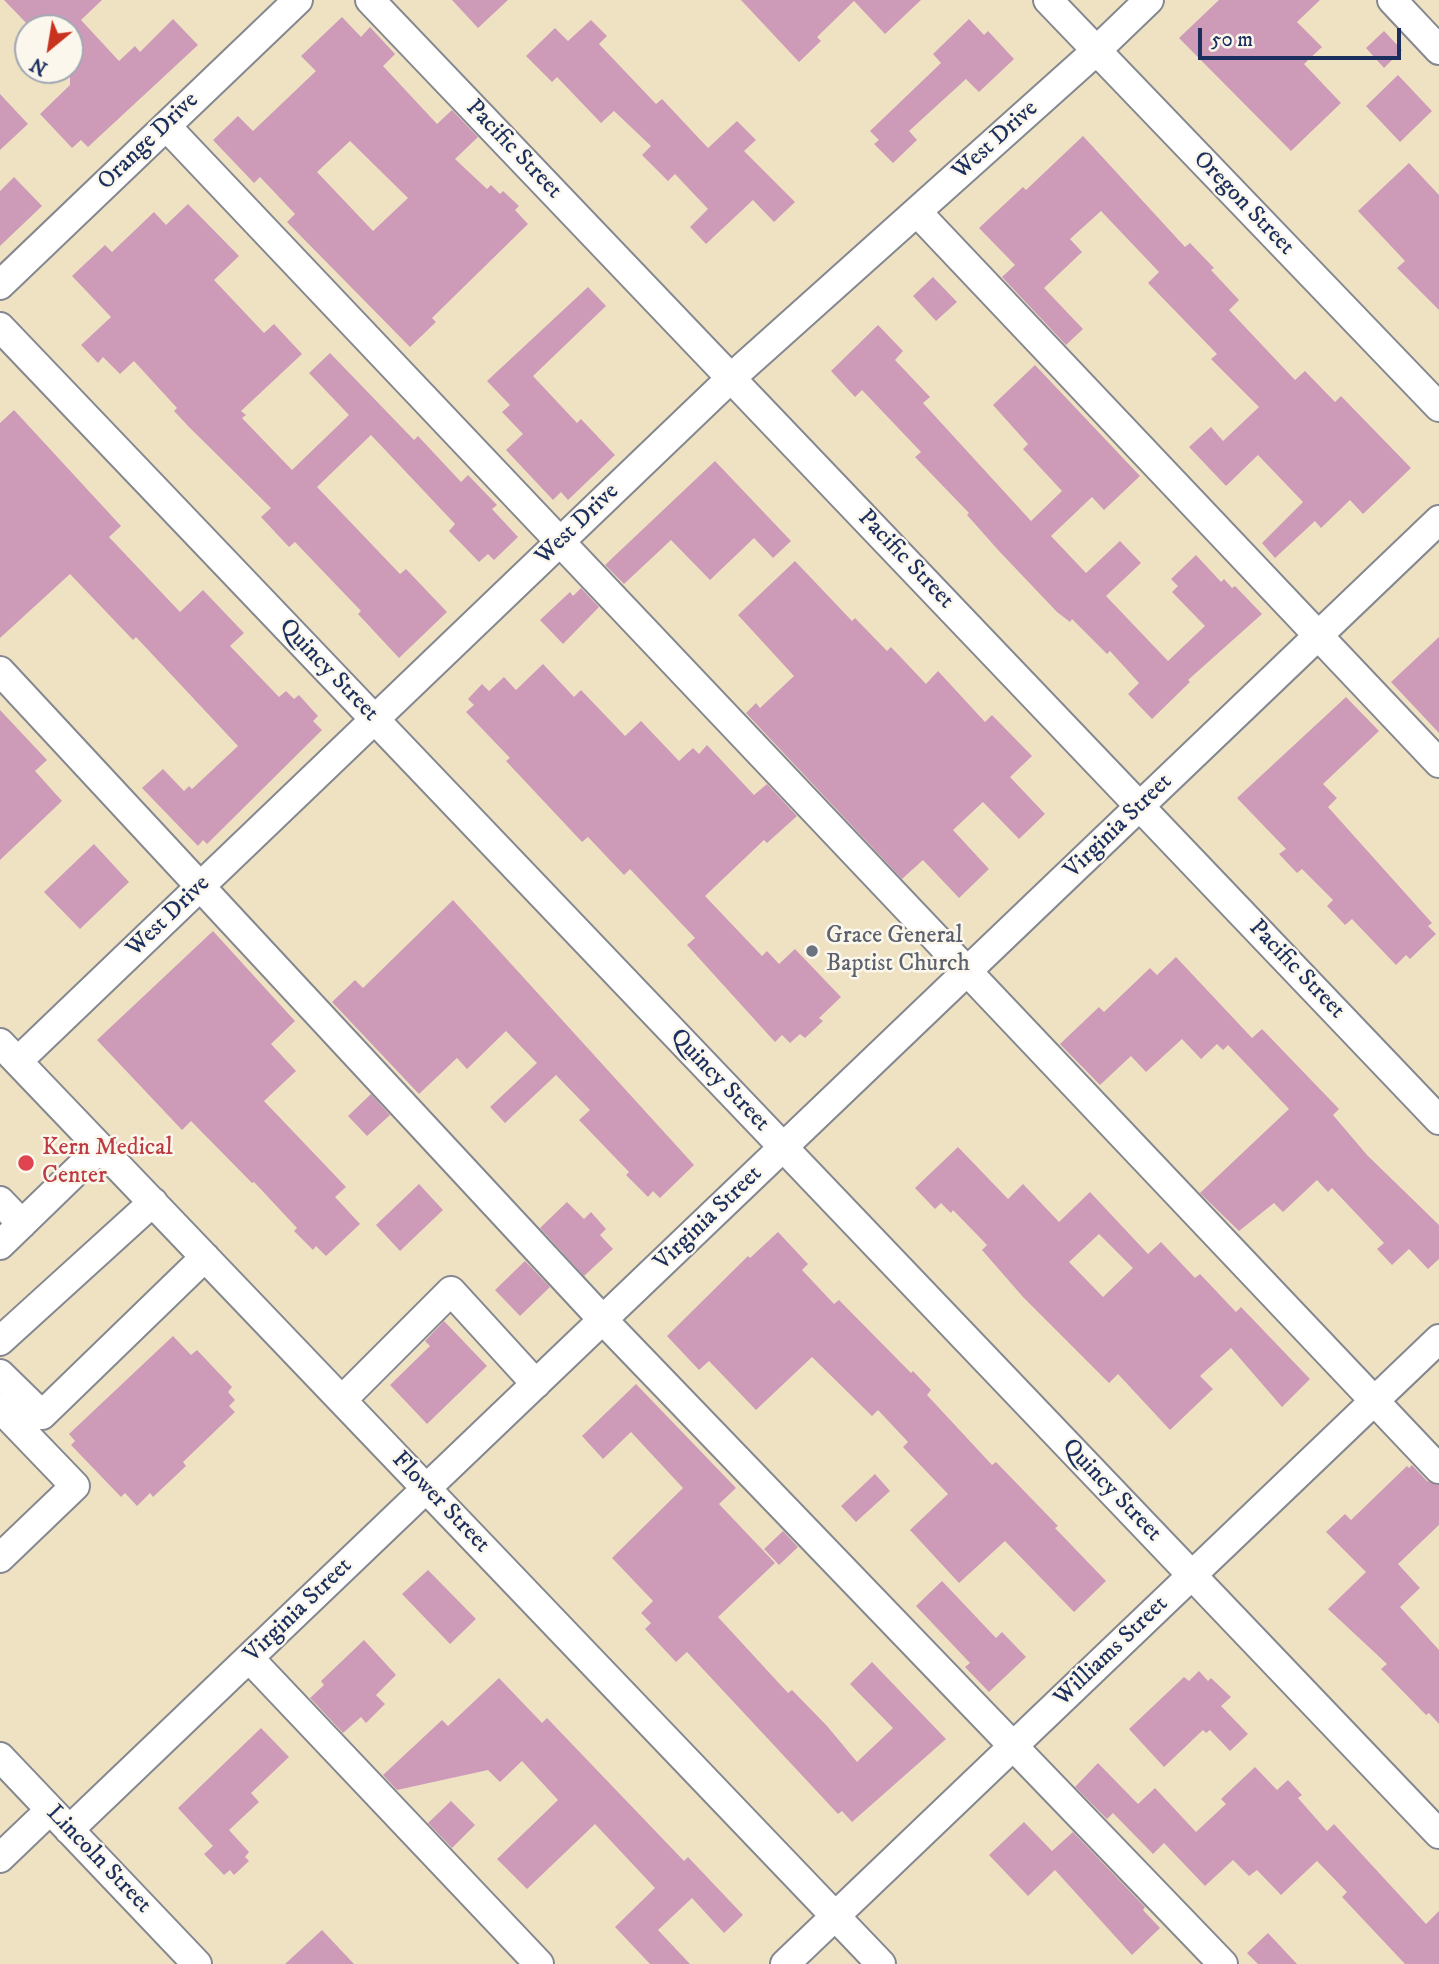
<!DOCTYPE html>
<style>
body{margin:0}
#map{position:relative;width:1439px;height:1964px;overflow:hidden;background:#efe2c3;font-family:"IM FELL DW Pica",serif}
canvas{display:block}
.north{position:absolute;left:14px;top:14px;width:70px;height:70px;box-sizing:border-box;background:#fbf7ec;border:2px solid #a1a7b3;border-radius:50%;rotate:210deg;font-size:19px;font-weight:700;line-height:28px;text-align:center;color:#1b2f5e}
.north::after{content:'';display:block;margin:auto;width:24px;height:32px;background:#c8321e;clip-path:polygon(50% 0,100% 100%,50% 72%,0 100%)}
.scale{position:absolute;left:1198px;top:28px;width:203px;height:32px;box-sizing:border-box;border:4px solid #1b2f5e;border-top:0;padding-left:9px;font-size:21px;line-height:24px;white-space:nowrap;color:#1b2f5e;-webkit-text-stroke:5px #fbf7ec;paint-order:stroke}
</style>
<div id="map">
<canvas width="1439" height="1964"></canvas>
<div class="north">N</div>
<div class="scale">50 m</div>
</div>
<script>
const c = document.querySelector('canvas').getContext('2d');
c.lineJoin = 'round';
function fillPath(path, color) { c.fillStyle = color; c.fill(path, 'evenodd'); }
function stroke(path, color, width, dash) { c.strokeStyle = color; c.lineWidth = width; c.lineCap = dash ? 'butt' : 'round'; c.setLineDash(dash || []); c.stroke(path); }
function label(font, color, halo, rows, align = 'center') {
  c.font = font + ' "IM FELL DW Pica",serif'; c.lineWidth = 5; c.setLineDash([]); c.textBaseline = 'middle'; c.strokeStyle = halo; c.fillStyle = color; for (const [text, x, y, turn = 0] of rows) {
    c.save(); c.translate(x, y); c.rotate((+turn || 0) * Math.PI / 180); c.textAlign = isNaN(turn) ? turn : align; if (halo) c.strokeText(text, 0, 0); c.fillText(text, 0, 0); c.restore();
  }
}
fillPath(new Path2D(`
 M 4,0 L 102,0 L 81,20 L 119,61 L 135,46 L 140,52 L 173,19 L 198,45 L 88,147 L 81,140 L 72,148 L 40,114 L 70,85 L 70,28 L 31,28 Z
 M 452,0 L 508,0 L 478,28 Z
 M 741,0 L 921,0 L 885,34 L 854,1 L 817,37 L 821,41 L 799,62 Z
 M 1219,0 L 1320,0 L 1297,22 L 1322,47 L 1304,64 L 1341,103 L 1291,151 L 1179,38 Z
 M 342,17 L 361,37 L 370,27 L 395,54 L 383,66 L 437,124 L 452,110 L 478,137 L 455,159 L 487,189 L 491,185 L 500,194 L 503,191 L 519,206 L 515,210 L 528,224 L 432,318 L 436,322 L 410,347 L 287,222 L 295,214 L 260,177 L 254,183 L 213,140 L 238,116 L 253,131 L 316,71 L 301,56 ZM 350,141 L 408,198 L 373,231 L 317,172 Z
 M 969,19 L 984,35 L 988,31 L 1014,59 L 979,92 L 966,79 L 909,131 L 917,140 L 893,163 L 874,144 L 879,140 L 870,131 L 941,63 L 933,54 Z
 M 591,20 L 607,36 L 599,44 L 656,104 L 662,99 L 708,148 L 737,121 L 756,140 L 744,151 L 795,202 L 774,222 L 753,200 L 706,244 L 690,227 L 708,209 L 675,174 L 668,181 L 642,155 L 651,146 L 614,111 L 601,123 L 557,77 L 552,82 L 526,56 L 555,28 L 568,41 Z
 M 1384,31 L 1402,50 L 1384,68 L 1366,48 Z
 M 1398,75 L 1432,111 L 1400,142 L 1366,106 Z
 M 0,94 L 28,124 L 0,150 Z
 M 1083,136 L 1185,247 L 1190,243 L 1214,268 L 1211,270 L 1239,300 L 1229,310 L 1295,380 L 1305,371 L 1335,402 L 1341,396 L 1411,468 L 1363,514 L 1350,500 L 1321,528 L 1315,521 L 1275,558 L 1262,543 L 1303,502 L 1258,455 L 1226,486 L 1189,447 L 1211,427 L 1223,441 L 1259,407 L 1211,359 L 1217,354 L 1148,283 L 1159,272 L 1101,211 L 1070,239 L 1082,252 L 1044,288 L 1083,329 L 1066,345 L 1002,277 L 1015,265 L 979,228 L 1023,187 L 1026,190 Z
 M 1409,163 L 1439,195 L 1439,310 L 1397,268 L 1405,261 L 1358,211 Z
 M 14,177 L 42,206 L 0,246 L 0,191 Z
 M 188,204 L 239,256 L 214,280 L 264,333 L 274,324 L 302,354 L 241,411 L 246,415 L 242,418 L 292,470 L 349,415 L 309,373 L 330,353 L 414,440 L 418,436 L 461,482 L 468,475 L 497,505 L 492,509 L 518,537 L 494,560 L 488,554 L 479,562 L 449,531 L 455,524 L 371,435 L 317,487 L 400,574 L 406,569 L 447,612 L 399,658 L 358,614 L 361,611 L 295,542 L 289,547 L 261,517 L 271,508 L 189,427 L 174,411 L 177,408 L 134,361 L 120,374 L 103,357 L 98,363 L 81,345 L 111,317 L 72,276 L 105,245 L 112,252 L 154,212 L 166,225 Z
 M 933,277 L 957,302 L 936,321 L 913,296 Z
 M 588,287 L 606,306 L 533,376 L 577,423 L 581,419 L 615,455 L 568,500 L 561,492 L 553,500 L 506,450 L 523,434 L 502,412 L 510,405 L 487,381 Z
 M 878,325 L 903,351 L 895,360 L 930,397 L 923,403 L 1031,521 L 1062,491 L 1023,449 L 1028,444 L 993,405 L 1035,365 L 1140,476 L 1104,510 L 1092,497 L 1051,536 L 1086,573 L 1120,541 L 1141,563 L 1106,596 L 1168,661 L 1205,626 L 1172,592 L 1178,586 L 1171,579 L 1196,555 L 1221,582 L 1224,579 L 1232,588 L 1235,586 L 1262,614 L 1188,680 L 1190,682 L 1152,719 L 1128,694 L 1139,683 L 1110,651 L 1107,654 L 1072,619 L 1070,622 L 1057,612 L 999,551 L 967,515 L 969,513 L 915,457 L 921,452 L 862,390 L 855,397 L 831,371 Z
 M 14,410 L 121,526 L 109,537 L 180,612 L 203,590 L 244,633 L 230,646 L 279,697 L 286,691 L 294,699 L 299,695 L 318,716 L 313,721 L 322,730 L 207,844 L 203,840 L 198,846 L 142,788 L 163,769 L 184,791 L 189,786 L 192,789 L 238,746 L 136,637 L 133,640 L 70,574 L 0,638 L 0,423 Z
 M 715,461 L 791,541 L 773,558 L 754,538 L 710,580 L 671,540 L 624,584 L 605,565 Z
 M 795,561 L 852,621 L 855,618 L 887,651 L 891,647 L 926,684 L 938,671 L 985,722 L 992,715 L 1032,756 L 1010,777 L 1045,814 L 1019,839 L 983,802 L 953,830 L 989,869 L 959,898 L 923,860 L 902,879 L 746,713 L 756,703 L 760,708 L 794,676 L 738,615 Z
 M 581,588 L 599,607 L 563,644 L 540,620 L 570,592 L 573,596 Z
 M 1439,637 L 1439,733 L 1391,682 Z
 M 543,664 L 574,697 L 581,690 L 625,736 L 641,721 L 679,761 L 693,748 L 699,754 L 707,745 L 754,795 L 767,784 L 797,816 L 767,843 L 764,840 L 705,896 L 762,956 L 767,951 L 779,964 L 795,949 L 841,997 L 819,1018 L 823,1021 L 805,1038 L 800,1034 L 790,1043 L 782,1035 L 775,1042 L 687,945 L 695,938 L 630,869 L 624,875 L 588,837 L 582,842 L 506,761 L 510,758 L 466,712 L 474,705 L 468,699 L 482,684 L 489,691 L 504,677 L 516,690 Z
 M 1346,697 L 1379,731 L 1323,784 L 1337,798 L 1328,807 L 1432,923 L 1428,926 L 1436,934 L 1410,959 L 1406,955 L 1396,965 L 1352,919 L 1345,925 L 1327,906 L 1333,900 L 1302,869 L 1297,873 L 1279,854 L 1286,849 L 1237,798 Z
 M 0,710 L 47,760 L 35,771 L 62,801 L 0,860 Z
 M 94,844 L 129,882 L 80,929 L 44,892 Z
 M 453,900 L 694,1165 L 660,1198 L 653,1191 L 648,1197 L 626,1175 L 629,1172 L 579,1120 L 590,1110 L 556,1075 L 505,1123 L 490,1107 L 537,1063 L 506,1031 L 467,1069 L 457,1058 L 419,1094 L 332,1002 L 355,980 L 363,988 Z
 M 213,931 L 295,1021 L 271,1044 L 296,1071 L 264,1101 L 346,1187 L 335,1197 L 360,1224 L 326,1256 L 316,1246 L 313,1250 L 294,1231 L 297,1228 L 254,1182 L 252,1183 L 191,1121 L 182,1130 L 97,1040 Z
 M 1176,957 L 1252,1038 L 1262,1029 L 1339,1109 L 1333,1115 L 1367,1155 L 1439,1225 L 1439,1259 L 1428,1269 L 1409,1249 L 1392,1265 L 1377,1249 L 1384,1243 L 1332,1188 L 1328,1192 L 1317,1180 L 1283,1212 L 1274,1203 L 1239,1231 L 1200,1193 L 1289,1109 L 1228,1045 L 1223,1050 L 1217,1044 L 1201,1059 L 1182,1039 L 1146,1072 L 1131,1056 L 1100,1085 L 1060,1044 L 1099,1007 L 1104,1012 L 1150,968 L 1157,975 Z
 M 371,1094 L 390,1115 L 367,1136 L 348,1116 Z
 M 958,1147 L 1008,1199 L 1023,1184 L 1059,1222 L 1090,1192 L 1148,1254 L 1161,1242 L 1195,1278 L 1200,1274 L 1236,1312 L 1241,1307 L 1310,1379 L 1282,1407 L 1231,1348 L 1200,1376 L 1213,1389 L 1170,1430 L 1118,1374 L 1109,1383 L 1023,1297 L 982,1250 L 987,1245 L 953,1210 L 951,1213 L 941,1203 L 935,1209 L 915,1188 ZM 1099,1234 L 1133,1268 L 1103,1297 L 1069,1262 Z
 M 419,1184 L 443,1210 L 400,1251 L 376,1225 Z
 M 567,1202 L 584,1219 L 591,1212 L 606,1229 L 600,1235 L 613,1249 L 584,1276 L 540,1228 Z
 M 778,1232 L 808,1264 L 802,1270 L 834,1304 L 839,1300 L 911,1373 L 913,1371 L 931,1390 L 927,1395 L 992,1465 L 996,1462 L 1058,1526 L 1055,1528 L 1106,1581 L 1074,1612 L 1005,1541 L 959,1583 L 910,1530 L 948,1494 L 903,1447 L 908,1442 L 878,1410 L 872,1416 L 812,1357 L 756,1410 L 709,1361 L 699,1370 L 667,1336 L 748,1256 L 750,1258 Z
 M 525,1261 L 550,1287 L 520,1316 L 495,1290 Z
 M 444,1321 L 487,1366 L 427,1424 L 390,1385 L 430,1346 L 425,1341 Z
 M 173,1336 L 191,1355 L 197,1350 L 232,1387 L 228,1392 L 235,1400 L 229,1406 L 235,1412 L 183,1462 L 186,1466 L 153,1497 L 150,1493 L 137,1506 L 125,1493 L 121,1497 L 71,1445 L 75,1441 L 69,1434 Z
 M 636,1384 L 736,1488 L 719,1504 L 775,1563 L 718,1617 L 788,1693 L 792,1690 L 827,1726 L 857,1762 L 893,1728 L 850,1684 L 872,1662 L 946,1739 L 852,1822 L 842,1811 L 838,1814 L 687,1652 L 676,1662 L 645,1629 L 651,1623 L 641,1613 L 653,1601 L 612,1558 L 683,1488 L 631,1432 L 603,1459 L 582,1436 Z
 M 1412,1465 L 1427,1481 L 1439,1485 L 1439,1525 L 1398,1564 L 1420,1588 L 1400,1607 L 1439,1650 L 1439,1724 L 1429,1713 L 1426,1715 L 1381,1669 L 1387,1664 L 1328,1609 L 1366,1572 L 1326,1532 L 1345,1514 L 1351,1520 L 1407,1466 L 1409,1468 Z
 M 875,1474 L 890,1491 L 856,1522 L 841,1506 Z
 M 783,1531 L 798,1547 L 779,1565 L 764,1549 Z
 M 428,1570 L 476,1619 L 450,1644 L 402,1594 Z
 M 942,1581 L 996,1638 L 1002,1632 L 1026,1657 L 989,1692 L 965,1667 L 970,1663 L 916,1606 Z
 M 364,1640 L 396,1675 L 376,1695 L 385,1704 L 366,1723 L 361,1717 L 343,1733 L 310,1698 L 324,1685 L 321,1681 Z
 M 1199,1671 L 1208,1681 L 1211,1678 L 1231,1697 L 1221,1706 L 1248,1734 L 1230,1751 L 1210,1730 L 1206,1733 L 1203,1730 L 1164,1767 L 1129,1729 L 1184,1677 L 1189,1681 Z
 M 499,1678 L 542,1723 L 547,1718 L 684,1861 L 688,1857 L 743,1915 L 724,1933 L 692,1898 L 658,1930 L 690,1964 L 650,1964 L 615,1927 L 655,1888 L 595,1824 L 527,1889 L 497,1859 L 558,1800 L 522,1761 L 500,1782 L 488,1770 L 397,1790 L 383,1775 L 442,1720 L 448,1726 Z
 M 261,1728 L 289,1757 L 251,1793 L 259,1802 L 229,1830 L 249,1852 L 245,1857 L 249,1861 L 234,1875 L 230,1870 L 224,1875 L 204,1854 L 213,1846 L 178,1808 Z
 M 1098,1763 L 1138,1804 L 1155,1788 L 1196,1832 L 1226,1804 L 1221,1799 L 1255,1767 L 1277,1790 L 1288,1780 L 1302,1795 L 1298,1798 L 1327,1831 L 1334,1824 L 1426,1924 L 1439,1911 L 1439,1964 L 1405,1964 L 1342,1897 L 1347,1892 L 1317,1861 L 1281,1895 L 1257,1870 L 1249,1876 L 1233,1860 L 1205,1886 L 1164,1843 L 1153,1854 L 1113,1813 L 1107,1819 L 1075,1787 Z
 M 451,1801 L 475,1825 L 452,1848 L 428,1823 Z
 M 1024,1822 L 1052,1851 L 1073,1832 L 1145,1907 L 1143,1910 L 1160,1928 L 1132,1955 L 1055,1870 L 1028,1896 L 989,1855 Z
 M 322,1930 L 354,1964 L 285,1964 Z
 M 1268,1933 L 1297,1964 L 1258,1964 L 1247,1953 Z`), '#cd9bb8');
const minor = new Path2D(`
 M 370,0 L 1439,1120
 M 1048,0 L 1439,407
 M 1392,0 L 1439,50
 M 166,126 L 1439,1469
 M 917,212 L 1439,763
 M 0,285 L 298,0
 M 0,327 L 1439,1834
 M 0,671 L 603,1320 L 1223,1964
 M 0,1043 L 881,1964
 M 18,1061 L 731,378 L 1096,51 L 1149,0
 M 0,1201 L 22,1224
 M 0,1245 L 100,1148
 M 0,1341 L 153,1202
 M 0,1374 L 42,1415 L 205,1257
 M 342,1400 L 451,1291 L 536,1384
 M 0,1408 L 75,1486 L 0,1558
 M 249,1658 L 539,1964
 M 0,1757 L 197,1964
 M 69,1830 L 1439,520
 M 0,1858 L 50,1810
 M 785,1964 L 1439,1339`);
stroke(minor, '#858890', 32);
stroke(minor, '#fff', 28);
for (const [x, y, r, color] of [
 [812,951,7,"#6b7280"],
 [26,1163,9,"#e0444e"]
]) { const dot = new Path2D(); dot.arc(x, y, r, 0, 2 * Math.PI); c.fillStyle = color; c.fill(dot); stroke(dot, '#fbf7ec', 2.5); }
label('24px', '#1b2f5e', '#fbf7ec', [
 ["West Drive",996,141,-42],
 ["Orange Drive",149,142,-44],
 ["Pacific Street",513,150,46],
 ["Oregon Street",1243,204,46],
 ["West Drive",578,525,-44],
 ["Pacific Street",905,560,46],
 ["Quincy Street",328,671,46],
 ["Virginia Street",1119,827,-44],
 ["West Drive",169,917,-44],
 ["Pacific Street",1296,970,46],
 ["Quincy Street",719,1081,46],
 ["Virginia Street",709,1219,-44],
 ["Quincy Street",1111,1491,46],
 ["Flower Street",440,1503,46],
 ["Virginia Street",299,1611,-44],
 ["Williams Street",1112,1652,-44],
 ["Lincoln Street",98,1860,46]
]);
label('24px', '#5b616d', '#fbf7ec', [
 ["Grace General",826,937],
 ["Baptist Church",826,965]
], 'left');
label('24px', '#be3a42', '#fbf7ec', [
 ["Kern Medical",42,1149],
 ["Center",42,1177]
], 'left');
</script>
